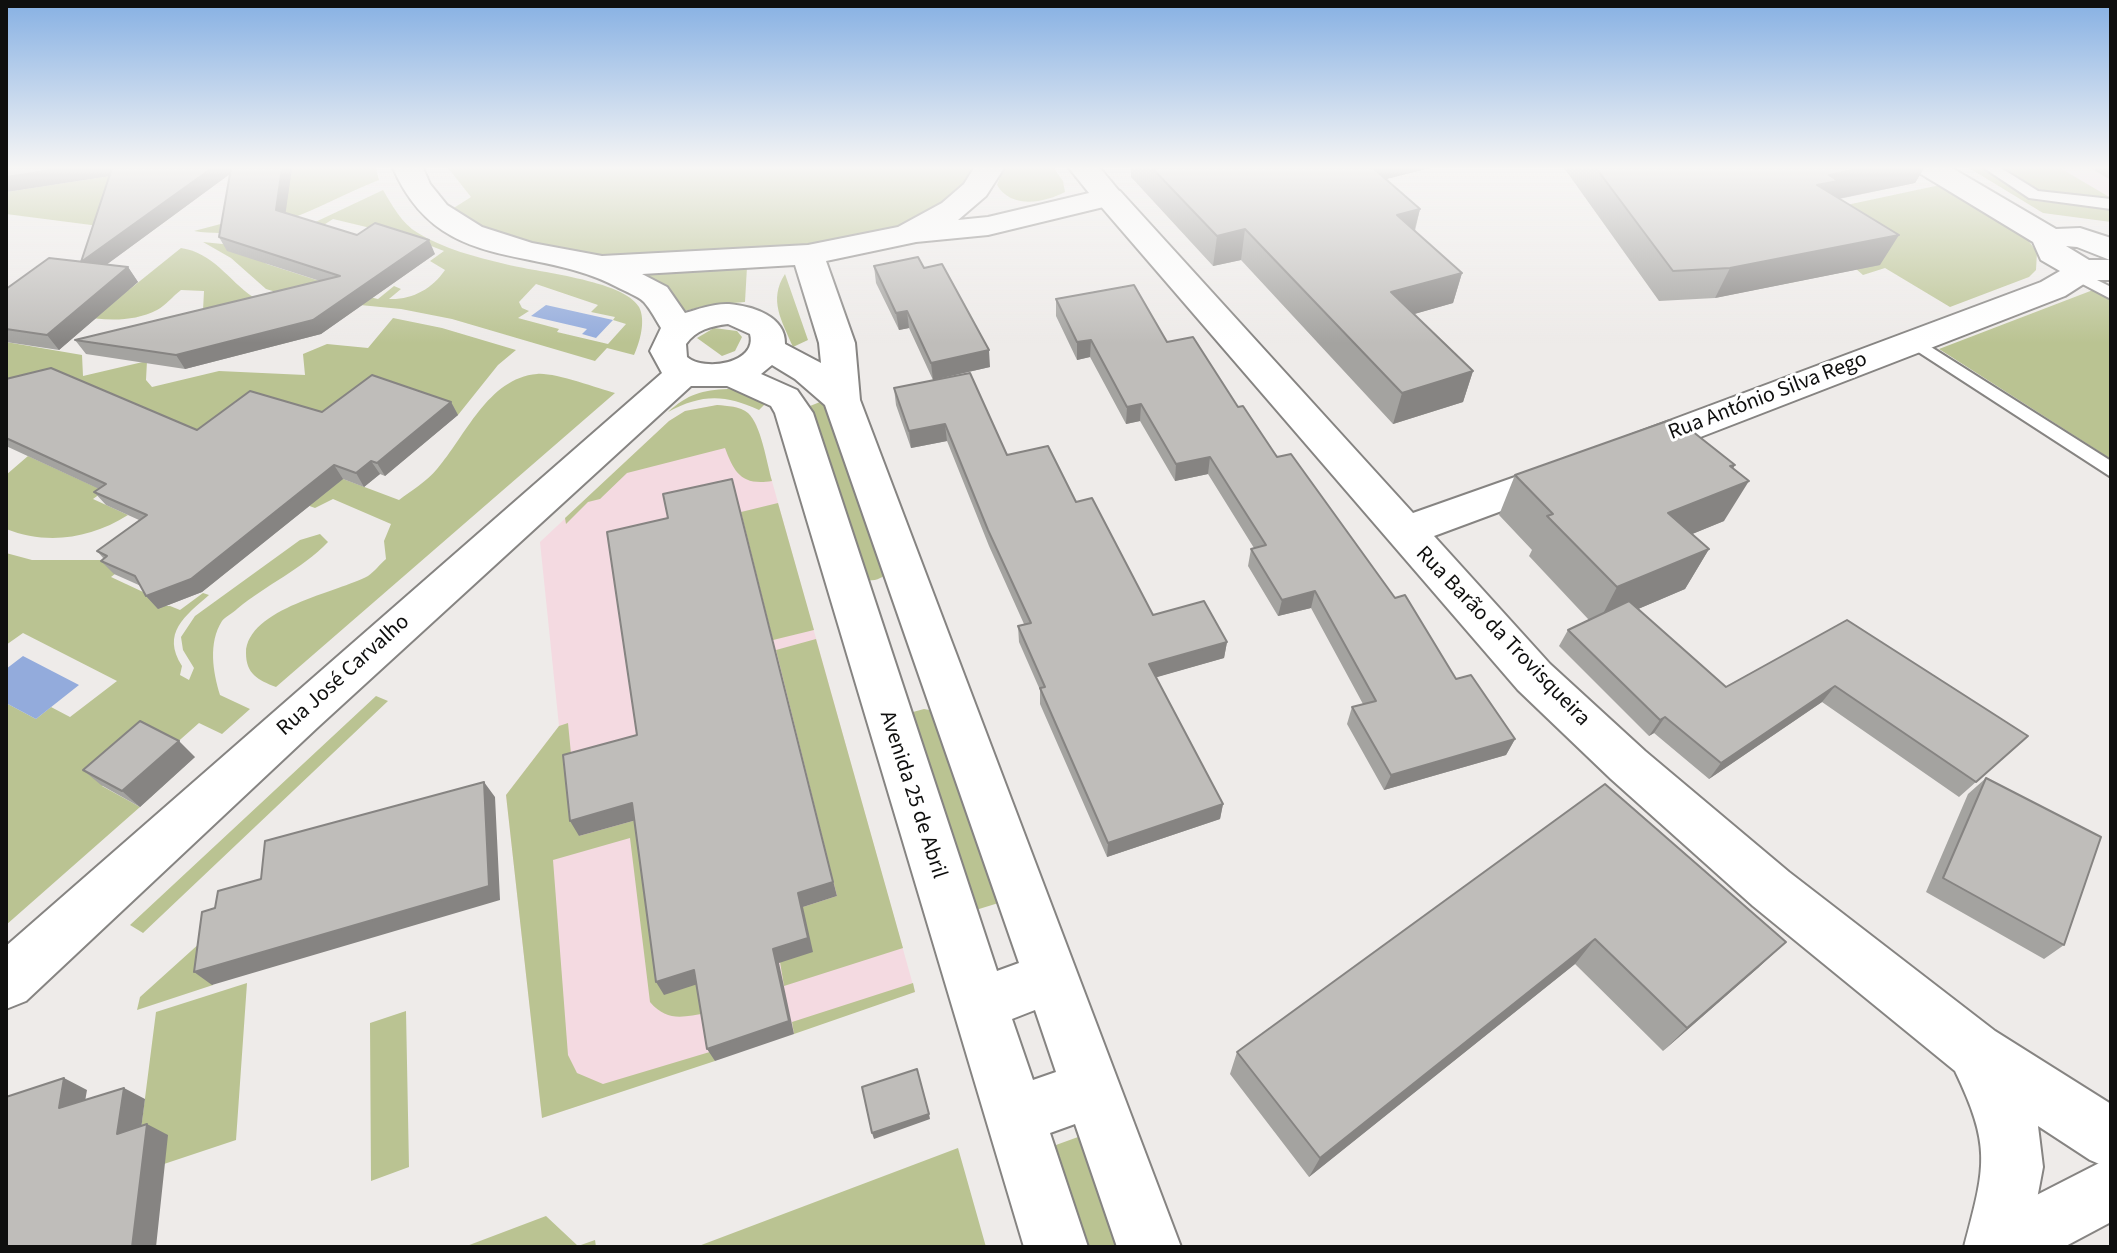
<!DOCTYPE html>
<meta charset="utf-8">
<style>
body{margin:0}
#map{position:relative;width:2117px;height:1253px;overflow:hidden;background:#eeebe9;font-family:"Source Sans 3",sans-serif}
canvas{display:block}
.frame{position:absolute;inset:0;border:8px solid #0f0f0e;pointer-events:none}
</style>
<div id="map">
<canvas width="2117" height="1253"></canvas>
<div class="frame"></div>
</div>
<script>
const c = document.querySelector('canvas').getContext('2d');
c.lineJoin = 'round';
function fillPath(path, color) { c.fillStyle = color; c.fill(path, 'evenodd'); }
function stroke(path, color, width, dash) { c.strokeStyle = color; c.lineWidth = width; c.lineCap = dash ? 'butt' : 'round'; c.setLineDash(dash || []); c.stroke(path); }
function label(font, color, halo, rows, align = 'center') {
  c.font = font + ' "Source Sans 3",sans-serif'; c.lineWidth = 6; c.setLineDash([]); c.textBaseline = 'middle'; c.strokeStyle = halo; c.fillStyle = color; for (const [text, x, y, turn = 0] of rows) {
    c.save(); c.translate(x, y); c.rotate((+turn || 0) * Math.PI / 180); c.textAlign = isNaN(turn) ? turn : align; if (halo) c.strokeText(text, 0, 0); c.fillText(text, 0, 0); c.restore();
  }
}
fillPath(new Path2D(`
 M 1969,168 L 2111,168 L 2111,222 L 2043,213 Z`), '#f1dbe7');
fillPath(new Path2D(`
 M 717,405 L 736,407 L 748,413 L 756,424 L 915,992 L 542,1118 L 506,795 L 559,726 L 540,542 L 669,421 L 685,411 Z`), '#f4dae1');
fillPath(new Path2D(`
 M 291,168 L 376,168 L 379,180 C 316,205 266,242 194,231 L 232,221 Z
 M 448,168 L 981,168 L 972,182 L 917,220 L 878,232 L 767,252 L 608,259 L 497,238 L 449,211 L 471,197 Z
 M 1003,168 L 1054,168 L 1063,181 L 1065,192 C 1044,203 1011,209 997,185 Z
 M 1969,168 L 1982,168 L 2037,201 L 2111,210 L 2111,222 L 2043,213 Z
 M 2002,168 L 2060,168 L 2111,198 L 2035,189 Z
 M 123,174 L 99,226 L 6,214 L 6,192 Z
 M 1940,185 L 2028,240 L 2037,252 L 2036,270 L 2029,277 L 1950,307 L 1885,268 L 1863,275 L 1795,216 Z
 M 383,190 C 392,205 402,224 418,233 C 444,249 476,257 505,264 C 535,272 624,280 639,307 C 646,320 640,342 634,355 L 607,348 L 595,361 L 452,319 L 401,309 L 299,299 L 266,289 L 231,258 L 203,242 L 232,245 L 267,264 L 369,297 L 378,299 L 394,286 L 401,289 L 389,299 C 412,300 432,289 445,270 L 430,261 L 444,251 L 408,237 L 333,219 L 294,244 L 290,234 ZM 536,284 L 598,305 L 591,312 L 615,317 L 613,320 L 626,324 L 608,344 L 557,332 L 559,329 L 518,318 L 529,311 L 522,308 L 519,302 Z
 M 181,248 C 214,253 228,280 253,297 C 260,302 269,305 276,308 L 203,310 L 204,291 L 181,290 C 173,296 165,306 157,310 C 122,328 80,316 45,310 L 130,289 Z
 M 747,267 L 745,302 L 709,305 L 684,311 L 640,275 L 641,271 Z
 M 785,274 L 808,340 L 793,347 C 782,321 768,300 785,274 Z
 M 2093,290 L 2111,300 L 2111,459 L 1939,349 Z
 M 393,318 L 442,328 L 516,350 L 498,365 L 458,415 L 322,471 L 399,500 C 411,491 427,481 437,469 C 465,437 488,378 537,374 C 553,372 597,388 615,393 L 276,687 C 258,680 246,674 246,653 C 247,608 339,592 368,576 C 374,572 380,564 386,559 L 384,541 L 391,524 L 333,499 L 315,508 L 6,396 L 6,342 L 82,355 L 83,376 L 147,361 L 146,380 L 152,387 L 219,371 L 305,375 L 303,354 L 327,344 L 368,348 Z
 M 714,328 L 737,331 L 742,337 L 735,351 L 722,356 L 697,338 Z
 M 728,389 L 747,391 L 769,400 L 759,410 C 725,394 701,394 668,412 C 688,394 702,390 728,389 Z
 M 820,402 L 832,405 L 891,570 C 880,581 872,582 857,579 L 807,413 L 810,406 Z
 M 717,405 C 727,406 740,406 748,413 C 761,424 767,464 772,481 C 741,486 734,472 725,448 L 627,473 L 600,499 L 588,502 L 566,524 L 565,518 L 669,421 L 685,411 Z
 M 28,456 L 104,491 L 93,499 L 128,515 C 90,539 47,545 6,529 L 6,475 Z
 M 778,503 L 814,630 L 773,640 L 741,512 Z
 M 320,534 L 328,542 C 302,569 266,585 237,609 C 233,613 225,617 222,621 C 208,643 213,672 220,695 L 250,709 L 222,734 L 199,723 L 173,746 L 102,786 L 140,807 L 6,925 L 6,703 L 36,719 L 51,707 L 70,717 L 117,681 L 23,633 L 6,645 L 6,553 L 32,560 L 100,560 L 120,570 L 111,577 L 156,598 L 157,606 L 170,606 L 180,610 L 203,593 L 209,595 C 185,616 161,633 182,666 L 180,675 L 189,680 L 194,668 L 183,650 L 181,637 L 195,616 L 300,540 Z
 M 816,639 L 903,948 L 784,986 L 780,962 L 803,907 L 837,896 L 776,650 Z
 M 376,696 L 388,701 L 143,933 L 130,925 Z
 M 924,709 L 940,712 L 1005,901 L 966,913 L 902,721 L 913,712 Z
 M 568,723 L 579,836 L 640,819 L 702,983 L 707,1013 C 683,1017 667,1022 650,1002 L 630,838 L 553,860 L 568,1055 L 577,1073 L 603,1084 L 713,1051 L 715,1061 L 542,1118 L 506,795 L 559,726 Z
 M 201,942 L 216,957 L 213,985 L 137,1010 L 140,997 Z
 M 247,983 L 236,1140 L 164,1164 L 139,1145 L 156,1012 Z
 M 913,983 L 915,992 L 794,1034 L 792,1022 Z
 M 406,1011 L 409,1167 L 371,1181 L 370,1023 Z
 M 1078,1137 L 1095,1145 L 1130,1247 L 1074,1247 L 1047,1162 L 1056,1145 Z
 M 958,1148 L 986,1247 L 696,1247 Z
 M 546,1216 L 578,1246 L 595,1240 L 596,1247 L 464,1247 Z`), '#bac392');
fillPath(new Path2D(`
 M 546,305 L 613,320 L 596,338 L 582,334 L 587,329 L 531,316 Z
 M 23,656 L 79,685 L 36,719 L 6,703 L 6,669 Z`), '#93abdc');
const lane = new Path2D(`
 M 1984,168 L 2001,168 L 2038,191 L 2111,199 L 2111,209 L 2029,198 Z
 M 2077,270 L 2111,287 L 2111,299 L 2071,278 L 2069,275 L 2071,272 Z
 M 1912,335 L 2111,461 L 2111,477 L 1906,344 L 1903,340 L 1906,336 Z`);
const street = new Path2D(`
 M 1916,168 L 1952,168 L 2056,229 L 2080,228 L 2111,238 L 2111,280 L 2090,280 L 2065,296 L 1641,460 L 1627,464 L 1613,460 L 1608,451 L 1613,442 L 2041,282 L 2060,271 L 2041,260 L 2033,242 L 1921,174 ZM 2066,246 L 2077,247 L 2110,260 L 2089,260 Z
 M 1109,188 L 1120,191 L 1413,513 L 1549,465 L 1563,461 L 1577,465 L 1583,474 L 1577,483 L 1434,536 L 1550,664 L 1645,751 L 1789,872 L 1995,1031 L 2111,1104 L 2111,1169 L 2090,1160 L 2038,1126 L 2043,1167 L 2028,1247 L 1964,1247 C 1985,1167 1992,1148 1955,1071 L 1753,906 L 1611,779 L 1518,690 L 1098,203 L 1094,197 L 1098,191 Z`);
const secondary = new Path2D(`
 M 393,168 L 423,168 L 430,184 L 447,205 L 482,227 L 532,243 L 602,256 L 808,245 L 898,227 L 942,203 L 964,184 L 974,168 L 1004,168 L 986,196 L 958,220 L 988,217 L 1089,193 L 1069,168 L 1100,168 L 1124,197 L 1120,203 L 988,235 L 916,242 L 826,261 L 855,343 L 860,400 L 1181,1247 L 1117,1247 L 1075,1124 L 1050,1133 L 1088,1247 L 1024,1247 L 775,413 L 771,406 L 727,386 L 691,386 L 318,727 L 26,1001 L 6,1009 L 6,946 L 662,373 L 650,351 L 661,328 C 656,320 651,310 644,302 C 638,296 626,292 617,287 C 535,243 440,276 393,168 ZM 795,265 L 819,343 L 821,363 L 785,344 C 786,316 752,306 729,304 C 715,303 698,309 685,313 L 667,287 L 642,274 ZM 728,324 L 750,334 C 758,363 705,372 687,357 L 686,344 C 696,330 711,326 728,324 ZM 772,365 L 795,379 L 825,405 L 1019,963 L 997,971 L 813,413 L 797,390 L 761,374 ZM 1035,1010 L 1056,1072 L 1033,1080 L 1012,1019 Z
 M 2111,1157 L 2111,1222 L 2064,1247 L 1968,1247 L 1978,1225 Z`);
stroke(lane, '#868482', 4);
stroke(street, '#868482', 4);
stroke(secondary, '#868482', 4);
fillPath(lane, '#fff');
fillPath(street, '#fff');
fillPath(secondary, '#fff');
fillPath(new Path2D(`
 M 6,168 L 292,168 L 285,213 L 357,235 L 435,254 L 321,334 L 185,369 L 86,354 L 75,340 L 320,281 L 227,251 L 219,237 L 230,174 L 106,265 L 128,267 L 138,282 L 59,350 L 6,342 L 6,289 L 81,262 L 109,176 L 6,192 Z
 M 1131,168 L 1430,168 L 1386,179 L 1420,209 L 1415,231 L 1462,273 L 1453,303 L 1414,314 L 1473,371 L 1463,402 L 1393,424 L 1241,260 L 1213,266 L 1131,177 Z
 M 1564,168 L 1924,168 L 1915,183 L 1839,199 L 1880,265 L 1715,298 L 1659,301 Z
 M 2090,168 L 2111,168 L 2111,180 Z
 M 874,266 L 924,268 L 990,367 L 933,380 L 909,328 L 899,330 L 876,283 Z
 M 1056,299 L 1167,342 L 1238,407 L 1456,679 L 1515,739 L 1506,755 L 1384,790 L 1347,724 L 1352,707 L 1363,704 L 1311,608 L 1278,616 L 1248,566 L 1251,549 L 1254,548 L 1208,474 L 1175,481 L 1140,421 L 1126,424 L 1090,357 L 1077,360 L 1056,316 Z
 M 6,379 L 197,430 L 322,412 L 451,402 L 458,415 L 385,476 L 380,474 L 364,487 L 343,479 L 202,592 L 158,609 L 146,596 L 141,586 L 114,574 L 101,561 L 104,559 L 97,551 L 139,520 L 106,505 L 94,492 L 99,489 L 6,446 Z
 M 894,388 L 1007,455 L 1076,502 L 1153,615 L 1227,642 L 1224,658 L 1156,677 L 1223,804 L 1220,819 L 1107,857 L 1040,704 L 1040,690 L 1019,642 L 1018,626 L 1024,624 L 989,546 L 947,441 L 911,448 L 896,405 Z
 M 1681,429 L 1735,465 L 1733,468 L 1724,521 L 1692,534 L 1709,549 L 1685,589 L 1638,609 L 1726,687 L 1847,620 L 2028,736 L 1959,797 L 1822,702 L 1709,779 L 1654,733 L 1649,736 L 1559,646 L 1568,630 L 1589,620 L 1529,556 L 1532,550 L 1499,515 L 1515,475 Z
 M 195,757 L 140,807 L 101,785 L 83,770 Z
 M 1986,778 L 2064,945 L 2044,959 L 1926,892 L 1968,794 Z
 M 1605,784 L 1759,967 L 1663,1051 L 1575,964 L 1309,1177 L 1230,1074 L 1237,1052 Z`), '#a4a3a0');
fillPath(new Path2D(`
 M 66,168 L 119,168 L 123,174 L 6,192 L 6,177 Z
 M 212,168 L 238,168 L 91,276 L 81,262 Z
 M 282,168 L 292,168 L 284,224 L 276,210 Z
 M 1359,168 L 1430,168 L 1355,187 Z
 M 1863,168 L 1924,168 L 1915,183 L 1827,201 L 1817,185 L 1829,175 Z
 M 1420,209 L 1412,239 L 1397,215 Z
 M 1245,229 L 1241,260 L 1213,266 L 1217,236 Z
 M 1899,235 L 1880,265 L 1715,298 L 1730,268 Z
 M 429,240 L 435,254 L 321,334 L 185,369 L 176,355 Z
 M 128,267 L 138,282 L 59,350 L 47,335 Z
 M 1462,273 L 1453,303 L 1383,323 L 1391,292 Z
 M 907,311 L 909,328 L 899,330 L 896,313 Z
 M 1091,340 L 1090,357 L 1077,360 L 1077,342 Z
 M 989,350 L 990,367 L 933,380 L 931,363 Z
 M 1473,371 L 1463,402 L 1393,424 L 1402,393 Z
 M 451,402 L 458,415 L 385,476 L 377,463 Z
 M 1141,404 L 1140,421 L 1126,424 L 1127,407 Z
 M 945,424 L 947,441 L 911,448 L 909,431 Z
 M 1210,457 L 1208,474 L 1175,481 L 1176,464 Z
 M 371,461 L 380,474 L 364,487 L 356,473 Z
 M 334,465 L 343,479 L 202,592 L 158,609 L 146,596 Z
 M 1735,465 L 1718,493 L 1749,481 L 1724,521 L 1646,553 L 1668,513 L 1730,466 Z
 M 732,479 L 837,896 L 803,907 L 813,952 L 779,963 L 794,1034 L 715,1061 L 707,1049 L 773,949 L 798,893 Z
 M 1709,549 L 1685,589 L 1596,627 L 1617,587 Z
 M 1315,591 L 1311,608 L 1278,616 L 1282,600 Z
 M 1227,642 L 1224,658 L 1147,680 L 1149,664 Z
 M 1835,686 L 1822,702 L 1709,779 L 1721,763 Z
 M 1665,717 L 1654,733 L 1649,736 L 1660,720 Z
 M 1515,739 L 1506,755 L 1384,790 L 1391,775 Z
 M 179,741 L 195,757 L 140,807 L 122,791 Z
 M 484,782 L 495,797 L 500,900 L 212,985 L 194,972 Z
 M 632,803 L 640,819 L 579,836 L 570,821 Z
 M 1223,804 L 1220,819 L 1107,857 L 1108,843 Z
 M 1595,939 L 1575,964 L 1309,1177 L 1320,1158 Z
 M 1786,942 L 1759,967 L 1663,1051 L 1687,1028 Z
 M 694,970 L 701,983 L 664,995 L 656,982 Z
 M 64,1078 L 87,1090 L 82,1119 L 59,1108 Z
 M 124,1088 L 145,1099 L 139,1145 L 117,1134 Z
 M 929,1114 L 930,1119 L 874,1139 L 872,1133 Z
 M 147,1124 L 168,1135 L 156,1247 L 132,1247 Z`), '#868482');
const building = new Path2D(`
 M 6,168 L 66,168 L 6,177 Z
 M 112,168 L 212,168 L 81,262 Z
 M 231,168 L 282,168 L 276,210 L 357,235 L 375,223 L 429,240 L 313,320 L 176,355 L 75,340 L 340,276 L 219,237 Z
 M 1152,168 L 1373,168 L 1420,209 L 1397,215 L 1462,273 L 1391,292 L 1473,371 L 1402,393 L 1245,229 L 1217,236 Z
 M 1596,168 L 1863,168 L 1829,175 L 1838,181 L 1817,185 L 1899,235 L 1730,268 L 1673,271 Z
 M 918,257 L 924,268 L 942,264 L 989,350 L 931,363 L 907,311 L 896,313 L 874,266 Z
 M 49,258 L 128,267 L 47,335 L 6,329 L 6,289 Z
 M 1134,285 L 1167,342 L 1193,337 L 1238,407 L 1243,406 L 1277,457 L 1291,454 L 1395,598 L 1405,595 L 1456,679 L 1471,675 L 1515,739 L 1391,775 L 1352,707 L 1376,701 L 1315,591 L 1282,600 L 1251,549 L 1266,545 L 1210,457 L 1176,464 L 1141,404 L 1127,407 L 1091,340 L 1077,342 L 1056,299 Z
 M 51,368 L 197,430 L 250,391 L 322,412 L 372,375 L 451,402 L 377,463 L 371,461 L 356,473 L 334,465 L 191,579 L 146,596 L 135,576 L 101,561 L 107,556 L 97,551 L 147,515 L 94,492 L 106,484 L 6,438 L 6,379 Z
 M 970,373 L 1007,455 L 1048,446 L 1076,502 L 1092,498 L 1153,615 L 1204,601 L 1227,642 L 1149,664 L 1223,804 L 1108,843 L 1040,688 L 1045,687 L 1018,626 L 1031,623 L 988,530 L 945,424 L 909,431 L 894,388 Z
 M 1670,420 L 1681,429 L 1692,431 L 1735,465 L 1730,466 L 1749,481 L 1668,513 L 1709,549 L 1617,587 L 1547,516 L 1553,514 L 1515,475 Z
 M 732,479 L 833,882 L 798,893 L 808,938 L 773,949 L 789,1021 L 707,1049 L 694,970 L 656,982 L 632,803 L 570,821 L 563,755 L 637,735 L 607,532 L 668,518 L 663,494 Z
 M 1629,601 L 1726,687 L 1847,620 L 2028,736 L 1976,782 L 1835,686 L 1721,763 L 1665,717 L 1660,720 L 1568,630 Z
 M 140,721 L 179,741 L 122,791 L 83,770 Z
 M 1986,778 L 2101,837 L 2064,945 L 1943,878 Z
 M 484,782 L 489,886 L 194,972 L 202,912 L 215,908 L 218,891 L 261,879 L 265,841 Z
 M 1605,784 L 1786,942 L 1687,1028 L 1595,939 L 1320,1158 L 1237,1052 Z
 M 917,1069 L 929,1114 L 872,1133 L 862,1087 Z
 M 64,1078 L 59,1108 L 124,1088 L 117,1134 L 147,1124 L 132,1247 L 6,1247 L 6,1097 Z`);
fillPath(building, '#bfbdba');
stroke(building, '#868482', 2);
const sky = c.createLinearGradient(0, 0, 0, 343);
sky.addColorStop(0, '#86b0e3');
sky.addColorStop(0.49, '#f7f6f5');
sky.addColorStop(1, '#f7f6f500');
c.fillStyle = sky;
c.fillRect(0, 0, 2117, 343);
label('22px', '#0f0f0e', '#fff', [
 ["Rua António Silva Rego",1768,397,-21],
 ["Rua Barão da Trovisqueira",1502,637,46],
 ["Rua José Carvalho",344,676,-42],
 ["Avenida 25 de Abril",912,795,72]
]);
</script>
